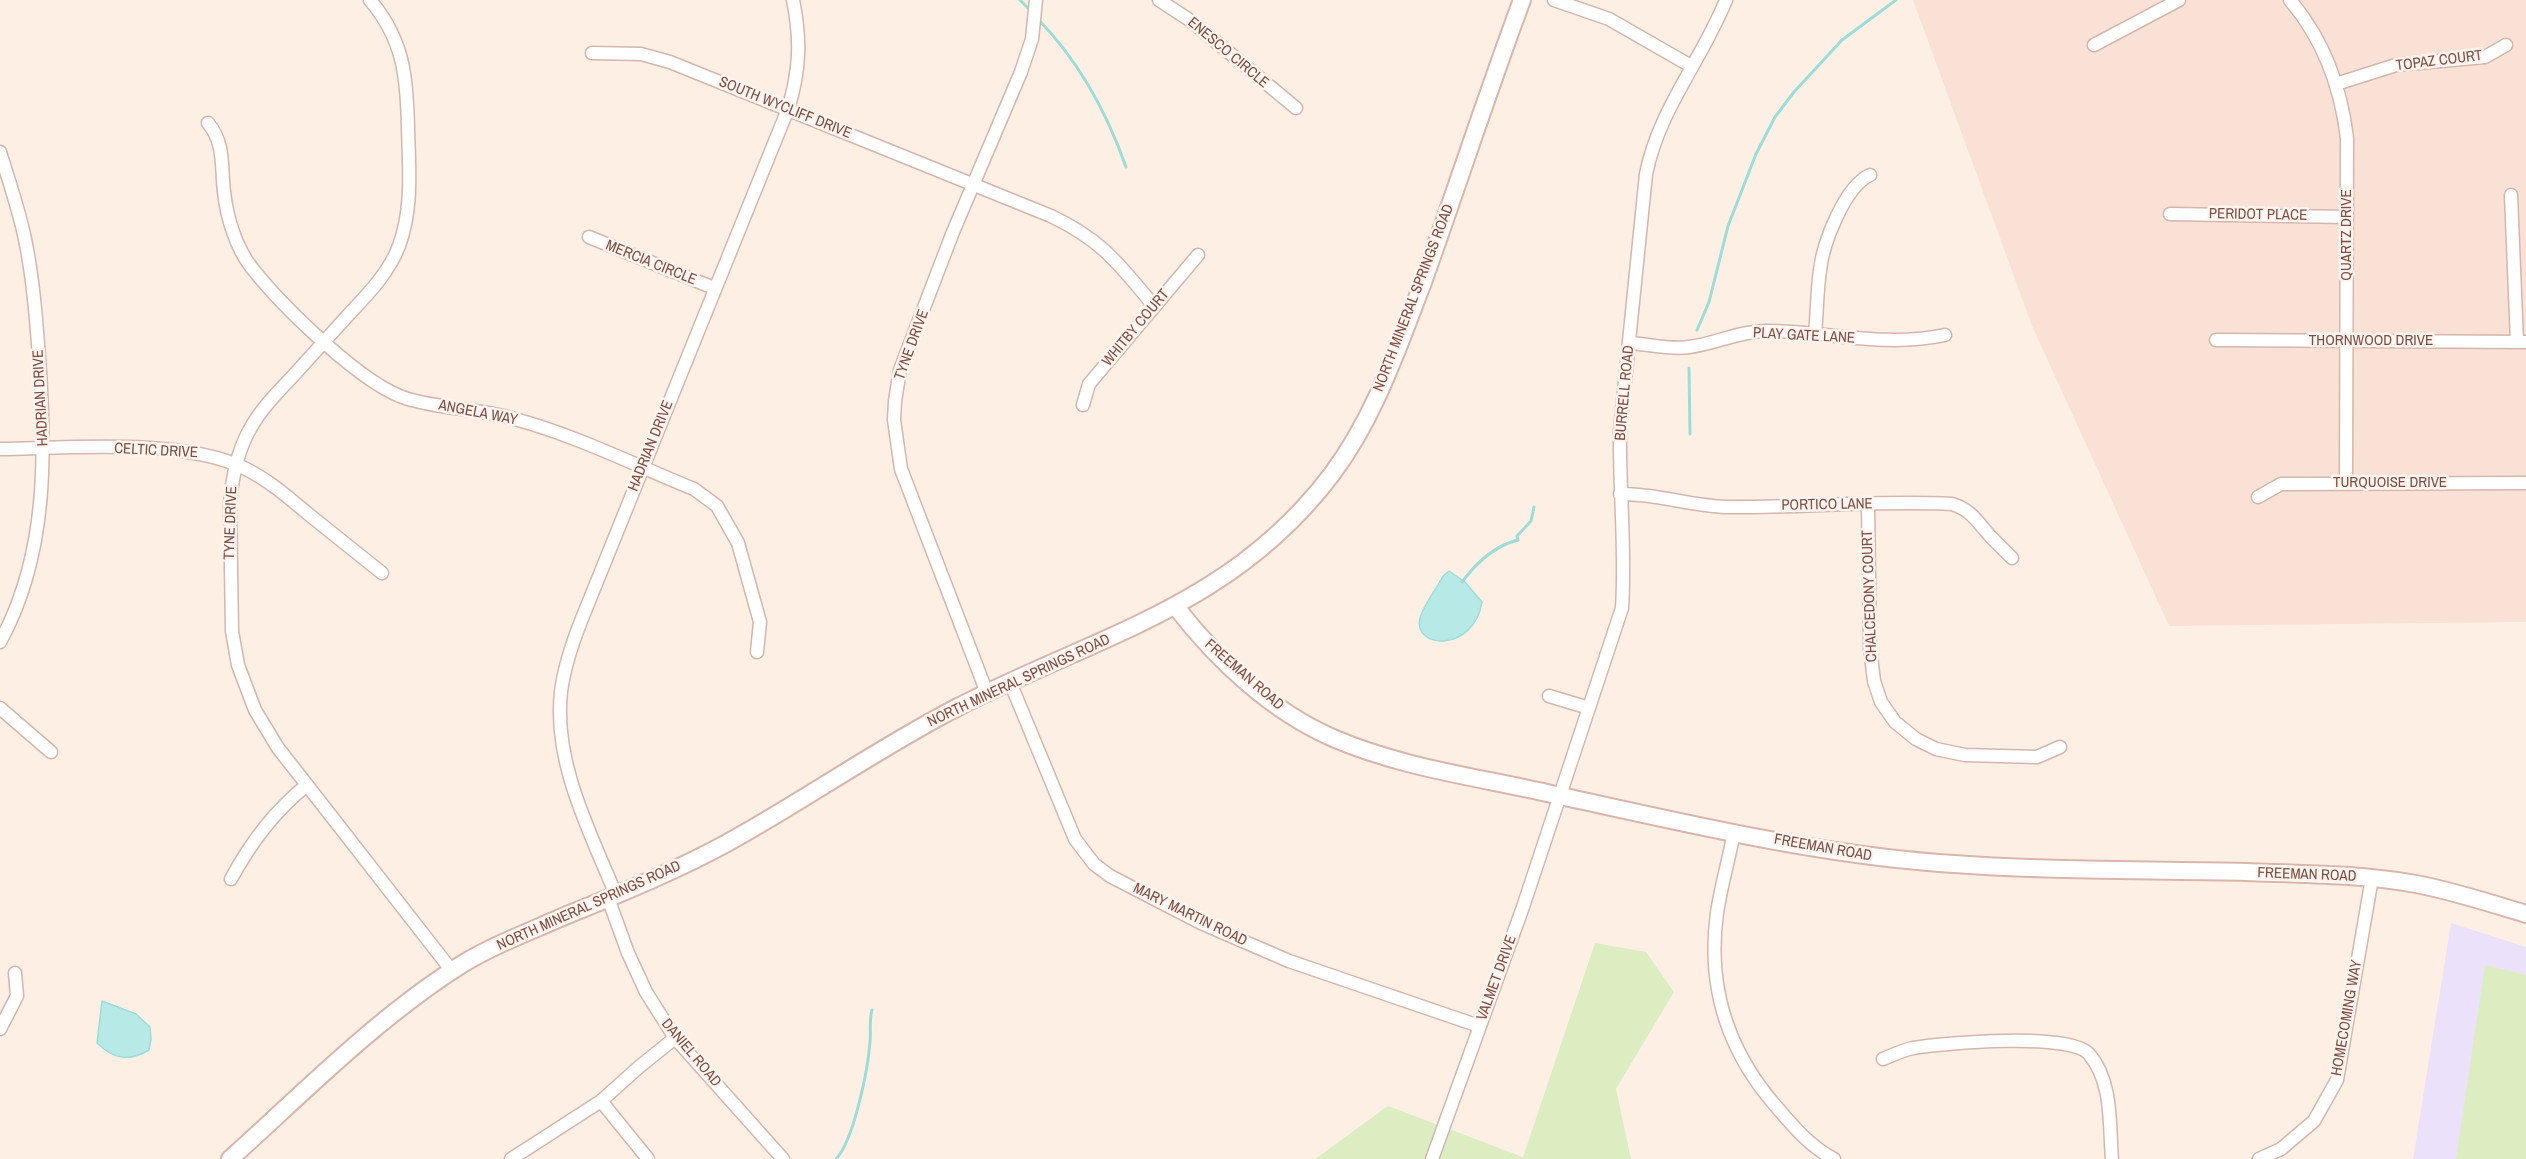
<!DOCTYPE html>
<style>
body{margin:0}
canvas{display:block;background:#feefe5}
</style>
<canvas width="2526" height="1159"></canvas>
<script>
const c = document.querySelector('canvas').getContext('2d');
c.lineJoin = 'round';
function fillPath(path, color) { c.fillStyle = color; c.fill(path, 'evenodd'); }
function stroke(path, color, width, dash) { c.strokeStyle = color; c.lineWidth = width; c.lineCap = dash ? 'butt' : 'round'; c.setLineDash(dash || []); c.stroke(path); }
function label(font, color, halo, rows, align = 'center') {
  c.font = font + ' "Archivo Narrow",sans-serif'; c.lineWidth = 5; c.setLineDash([]); c.textBaseline = 'middle'; c.strokeStyle = halo; c.fillStyle = color; for (const [text, x, y, turn = 0] of rows) {
    c.save(); c.translate(x, y); c.rotate((+turn || 0) * Math.PI / 180); c.textAlign = isNaN(turn) ? turn : align; if (halo) c.strokeText(text, 0, 0); c.fillText(text, 0, 0); c.restore();
  }
}
fillPath(new Path2D(`
 M 1913,0 L 2526,0 L 2526,622 L 2169,626 L 2032,326 Z`), '#f9e2d5');
fillPath(new Path2D(`
 M 2451,923 L 2526,947 L 2526,1159 L 2413,1159 Z`), '#ece1fb');
fillPath(new Path2D(`
 M 1595,943 L 1646,952 L 1674,992 L 1616,1089 L 1631,1159 L 1315,1159 L 1388,1106 L 1523,1157 Z
 M 2485,965 L 2526,975 L 2526,1159 L 2456,1159 Z`), '#dcedc1');
const water = new Path2D(`
 M 1449,571 L 1465,582 L 1482,602 C 1474,653 1412,649 1420,618 C 1423,606 1437,588 1443,576 Z
 M 102,1001 L 136,1014 L 150,1027 L 151,1039 L 149,1050 C 129,1062 113,1059 97,1043 Z`);
fillPath(water, '#b7eae7');
stroke(water, '#9cddda', 1.5);
stroke(new Path2D(`
 M 1020,0 L 1031,11
 M 1037,18 C 1079,61 1106,110 1126,167
 M 1697,330 L 1709,302 L 1728,226 L 1756,154 L 1775,117 L 1794,92 L 1842,40 L 1896,0
 M 1689,368 L 1690,434
 M 1462,582 C 1477,562 1494,546 1518,540 L 1517,536 L 1531,521 L 1534,507
 M 836,1159 C 854,1140 868,1069 870,1042 C 871,1031 869,1020 872,1010`), '#9cddda', 3);
const street = new Path2D(`
 M 370,0 C 404,40 407,78 408,128 C 409,168 413,208 399,246 C 389,272 370,292 351,312 C 332,333 312,355 293,376 C 277,393 261,409 250,429 C 237,452 232,478 230,504 L 232,631 L 238,665 L 255,710 L 278,748 L 307,785 L 452,971
 M 1159,0 L 1191,21 L 1296,108
 M 1554,0 L 1609,19 L 1691,66
 M 2290,0 C 2323,39 2341,88 2347,138 L 2346,483
 M 2094,45 L 2179,0
 M 592,53 L 641,54 L 670,62 L 1051,216 C 1102,240 1119,264 1154,306
 M 2336,84 L 2396,65 L 2485,57 L 2506,45
 M 208,123 C 225,143 221,167 224,192 C 227,218 236,248 252,268 C 282,306 363,386 408,399 C 443,409 480,409 515,419 C 577,436 635,465 694,489 L 717,506 L 738,543 L 760,622 L 757,652
 M 0,152 C 9,181 19,210 25,239 C 33,278 36,317 39,357 C 46,452 48,555 0,642
 M 2511,195 L 2517,342
 M 2170,214 L 2347,217
 M 589,237 L 714,288
 M 1815,335 C 1817,313 1817,291 1820,270 C 1823,243 1845,186 1870,175
 M 2216,340 L 2526,342
 M 1629,343 C 1649,344 1670,350 1689,347 C 1715,344 1739,331 1766,331 C 1826,331 1884,348 1945,335
 M 1083,405 L 1089,384 L 1198,255
 M 0,449 C 70,448 182,438 244,468 C 267,479 287,496 307,513 C 332,533 357,553 382,573
 M 1620,494 C 1655,493 1690,506 1726,507 C 1801,508 1877,500 1952,504 C 1972,510 1978,523 1991,537 C 1998,544 2005,551 2012,558
 M 2258,497 L 2281,484 L 2526,483
 M 1868,505 L 1870,648 L 1874,681 L 1881,702 L 1895,722 L 1916,739 L 1936,749 L 1965,755 L 2037,757 L 2060,747
 M 1010,682 L 1075,839 L 1094,864 L 1110,876 L 1201,923 L 1289,961 L 1479,1026
 M 987,693 L 901,469 L 894,420 L 895,401 L 900,370 L 953,232 L 1021,72 L 1032,39 L 1036,0
 M 1549,696 L 1589,708
 M 0,708 L 51,752
 M 1734,832 C 1729,859 1721,886 1717,913 C 1707,985 1727,1049 1774,1104 C 1791,1124 1810,1147 1834,1159
 M 231,879 C 251,842 274,811 307,785
 M 616,895 C 590,832 553,762 561,692 C 564,667 572,644 581,621 L 788,109 C 800,71 801,39 793,0
 M 608,898 L 628,953 L 646,992 L 675,1038 L 783,1159
 M 0,1029 L 17,996 L 15,973
 M 1883,1059 C 1893,1055 1903,1050 1913,1048 C 1944,1043 2070,1032 2089,1054 C 2113,1082 2109,1124 2112,1159
 M 601,1101 L 648,1159
 M 511,1159 L 601,1101 L 639,1067 L 675,1038
 M 1432,1159 L 1523,907 L 1622,608 C 1626,549 1619,490 1620,430 L 1646,174 C 1659,109 1702,60 1726,0
 M 2259,1159 L 2281,1149 L 2314,1121 L 2337,1080 L 2372,878`);
const secondary = new Path2D(`
 M 1176,607 C 1217,660 1271,711 1333,738 C 1400,767 1476,777 1547,793 C 1676,821 1807,853 1939,863 C 2041,871 2144,870 2246,872 C 2303,874 2360,874 2416,884 C 2453,891 2490,903 2526,914
 M 230,1159 C 301,1095 373,1022 453,970 C 486,948 524,934 560,918 C 616,895 674,872 727,843 C 805,800 877,749 956,708 C 1095,636 1231,608 1332,474 C 1374,418 1397,350 1422,285 C 1456,190 1487,94 1522,0`);
stroke(street, '#d4b6ac', 15);
stroke(secondary, '#d9b6ab', 20);
stroke(street, '#fff', 12);
stroke(secondary, '#fff', 16);
label('15px', '#7a4f47', '#fff4ed', [
 ["ENESCO CIRCLE",1228,53,40],
 ["TOPAZ COURT",2439,61,-7],
 ["SOUTH WYCLIFF DRIVE",785,108,22],
 ["PERIDOT PLACE",2258,215,1],
 ["QUARTZ DRIVE",2347,235,-90],
 ["MERCIA CIRCLE",651,263,22],
 ["NORTH MINERAL SPRINGS ROAD",1414,298,-69],
 ["WHITBY COURT",1136,328,-50],
 ["PLAY GATE LANE",1804,336,3],
 ["THORNWOOD DRIVE",2371,341],
 ["TYNE DRIVE",912,345,-70],
 ["BURRELL ROAD",1625,393,-85],
 ["HADRIAN DRIVE",41,398,-93],
 ["ANGELA WAY",478,413,11],
 ["HADRIAN DRIVE",651,446,-68],
 ["CELTIC DRIVE",156,451,3],
 ["TURQUOISE DRIVE",2390,483],
 ["PORTICO LANE",1827,505,-1],
 ["TYNE DRIVE",231,523,-88],
 ["CHALCEDONY COURT",1870,596,-92],
 ["FREEMAN ROAD",1244,675,41],
 ["NORTH MINERAL SPRINGS ROAD",1019,681,-25],
 ["FREEMAN ROAD",1823,848,10],
 ["FREEMAN ROAD",2307,875,2],
 ["NORTH MINERAL SPRINGS ROAD",589,906,-24],
 ["MARY MARTIN ROAD",1190,915,26],
 ["VALMET DRIVE",1497,978,-70],
 ["HOMECOMING WAY",2347,1018,-80],
 ["DANIEL ROAD",691,1053,50]
]);
</script>
